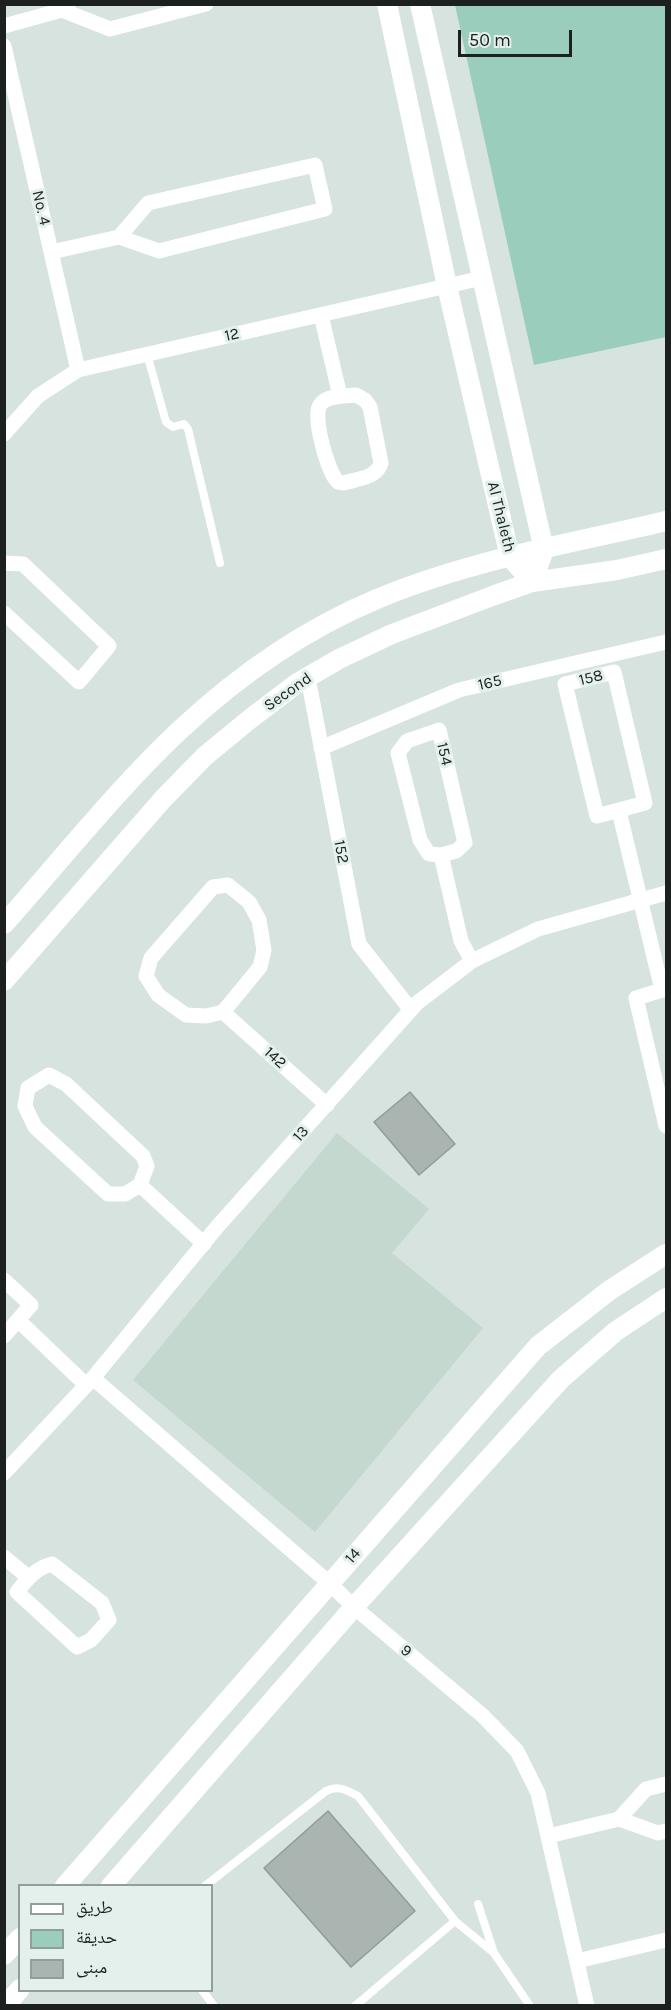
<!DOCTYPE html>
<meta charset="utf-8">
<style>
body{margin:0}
#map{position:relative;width:671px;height:2010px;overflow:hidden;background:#d6e3de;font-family:Karla,"Noto Naskh Arabic",sans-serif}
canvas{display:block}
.frame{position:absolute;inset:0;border:6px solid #1c201f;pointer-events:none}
.legend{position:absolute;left:18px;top:1884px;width:195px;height:108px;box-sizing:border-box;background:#e3f0eb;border:2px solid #939d99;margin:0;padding:8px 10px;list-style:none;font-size:18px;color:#1c201f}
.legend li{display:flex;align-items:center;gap:12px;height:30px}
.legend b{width:30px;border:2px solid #939d99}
.scale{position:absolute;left:458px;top:30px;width:114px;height:27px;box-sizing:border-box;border:3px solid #1c201f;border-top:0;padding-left:8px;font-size:18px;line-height:21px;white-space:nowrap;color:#1c201f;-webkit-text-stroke:4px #e3f0eb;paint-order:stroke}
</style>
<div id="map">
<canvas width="671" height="2010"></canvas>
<div class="frame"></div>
<ul class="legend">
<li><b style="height:8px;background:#fff"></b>طريق</li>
<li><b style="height:16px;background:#9acdbb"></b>حديقة</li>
<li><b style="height:16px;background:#aab5b1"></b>مبنى</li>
</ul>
<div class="scale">50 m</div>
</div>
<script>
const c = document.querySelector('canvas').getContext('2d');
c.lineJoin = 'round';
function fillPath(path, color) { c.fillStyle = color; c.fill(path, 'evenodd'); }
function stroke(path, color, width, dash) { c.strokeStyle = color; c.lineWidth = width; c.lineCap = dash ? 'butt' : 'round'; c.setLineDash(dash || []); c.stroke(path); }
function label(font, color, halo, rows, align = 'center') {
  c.font = font + ' Karla,sans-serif'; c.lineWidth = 6; c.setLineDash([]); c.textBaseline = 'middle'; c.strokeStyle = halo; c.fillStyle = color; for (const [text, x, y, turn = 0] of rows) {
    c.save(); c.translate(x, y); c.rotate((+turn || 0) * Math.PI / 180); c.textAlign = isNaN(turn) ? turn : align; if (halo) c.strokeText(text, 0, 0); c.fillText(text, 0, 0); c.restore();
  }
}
fillPath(new Path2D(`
 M 337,1133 L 429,1209 L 392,1253 L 483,1328 L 315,1532 L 133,1380 Z`), '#c4d8d0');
fillPath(new Path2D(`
 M 455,5 L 666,5 L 666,337 L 534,365 Z`), '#9acdbb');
const building = new Path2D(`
 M 410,1092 L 455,1144 L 419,1175 L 374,1122 Z
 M 328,1811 L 415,1911 L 351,1967 L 264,1868 Z`);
fillPath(building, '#aab5b1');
stroke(building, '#909c97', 1.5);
stroke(new Path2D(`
 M 147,354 L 166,422 L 173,427 L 184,424 L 188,429 L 220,563
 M 205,1886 L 326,1791 C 339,1785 346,1790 358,1796 L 455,1921 L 494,1953
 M 478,1904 L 494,1953 L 530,2006
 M 202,1990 L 214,2006
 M 355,2006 L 455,1921`), '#fff', 8);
stroke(new Path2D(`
 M 62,10 L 110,29 L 206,4
 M 4,26 L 62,10 L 68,4
 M 4,46 L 78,370
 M 51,252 L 119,237 L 159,251 L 325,209 L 315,165 L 148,203 L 119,237
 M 321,315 L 340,396
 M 356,395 L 365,400 L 370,407 L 381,463 C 377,478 357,479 343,483 L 338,482 C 328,473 312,417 320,405 C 326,395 346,396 356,395 Z
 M 4,434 L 38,396 L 78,370 L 482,278
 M 4,563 L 23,564 L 109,646 L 79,682 L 4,613
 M 614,672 L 645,803 L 597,816 L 565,684 Z
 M 308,678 L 359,944 L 411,1010
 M 321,748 L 459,690 L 666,642
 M 619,811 L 662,990
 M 441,855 L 456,851 L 465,843 L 439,730 L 407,741 L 398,753 L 420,840 L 429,854 L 441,855 L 461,941 L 472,961
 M 228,885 L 249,902 L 259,920 L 264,950 L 260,967 L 223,1012 L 206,1016 L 186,1015 L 158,995 L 146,976 L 151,958 L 213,887 Z
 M 666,989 L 636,998 L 666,1126
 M 223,1012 L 327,1105
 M 49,1075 L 66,1084 L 143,1156 L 147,1166 L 140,1185 L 125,1194 L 108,1194 L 35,1127 L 25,1106 L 28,1088 Z
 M 140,1185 L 204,1244
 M 4,1280 L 31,1305 L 4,1336
 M 19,1321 L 86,1385
 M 93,1378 L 329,1583 L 354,1607 L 483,1716 L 517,1751 L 538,1793 L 587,2006
 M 4,1473 L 93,1378 L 217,1227 L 417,1003 L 472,961 L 538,929 L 666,893
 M 4,1557 L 28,1577
 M 52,1564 L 102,1603 L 109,1620 L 91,1640 L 77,1647 L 17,1592 C 27,1579 36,1568 52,1564 Z
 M 619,1819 L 646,1789 L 666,1784
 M 548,1836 L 619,1819 L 658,1833 L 666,1831
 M 577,1961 L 666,1940`), '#fff', 15);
stroke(new Path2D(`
 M 387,4 L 447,286 L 510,557 L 532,582 L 544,550 L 420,4
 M 4,924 C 62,859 117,789 181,729 C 238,676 305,629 377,599 C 469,560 570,544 666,521
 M 4,981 L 163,799 L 205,756 L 250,719 L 296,684 L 339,659 L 392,634 L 495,595 L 532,582 L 617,570 L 666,559
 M 65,1886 L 538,1346 L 610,1290 L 666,1254
 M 111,1886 L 354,1607 L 561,1379 L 616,1331 L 666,1298
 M 4,1955 L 20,1938
 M 5,2006 L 20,1989`), '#fff', 20);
label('16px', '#1c201f', '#e3f0eb', [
 ["No. 4",41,208,77],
 ["12",232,335,-13],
 ["Al Thaleth",501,517,76],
 ["158",591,678,-14],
 ["165",490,683,-13],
 ["Second",288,692,-35],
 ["154",444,754,77],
 ["152",341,852,79],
 ["142",275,1058,42],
 ["13",301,1134,-48],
 ["14",353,1556,-49],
 ["9",406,1651,40]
]);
</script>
